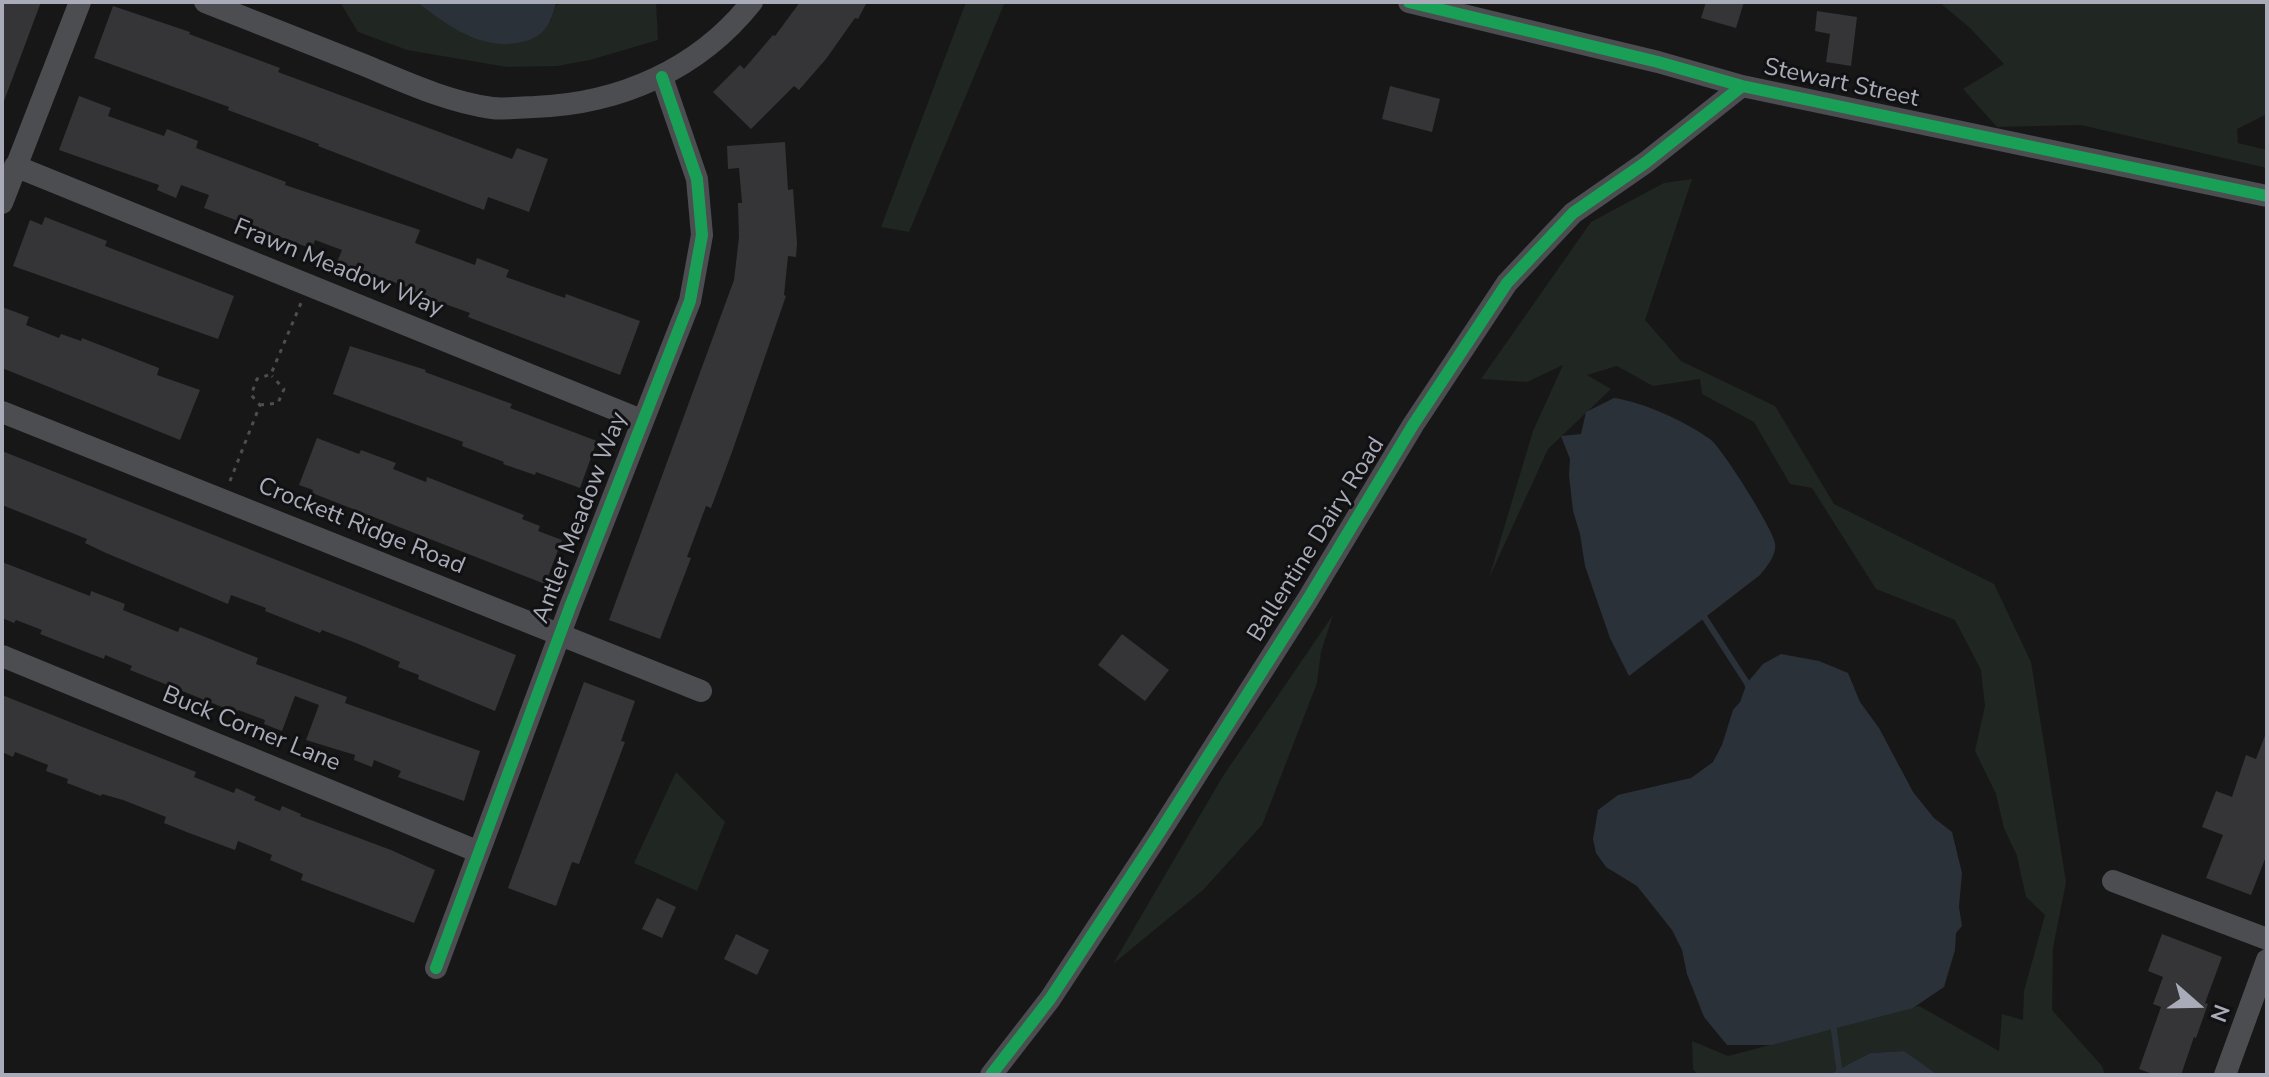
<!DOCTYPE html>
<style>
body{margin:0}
#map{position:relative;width:2269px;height:1077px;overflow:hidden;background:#171717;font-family:"Nunito Sans",sans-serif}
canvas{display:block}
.frame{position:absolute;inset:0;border:4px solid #a9acb8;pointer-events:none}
.north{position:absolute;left:2157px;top:965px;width:80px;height:80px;-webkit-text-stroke:6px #111113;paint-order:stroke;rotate:110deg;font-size:22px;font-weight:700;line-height:32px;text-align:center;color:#a9acb8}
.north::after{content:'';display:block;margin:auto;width:28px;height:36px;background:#a9acb8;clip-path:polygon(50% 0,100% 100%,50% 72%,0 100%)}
</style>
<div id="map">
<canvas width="2269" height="1077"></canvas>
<div class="frame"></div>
<div class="north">N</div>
</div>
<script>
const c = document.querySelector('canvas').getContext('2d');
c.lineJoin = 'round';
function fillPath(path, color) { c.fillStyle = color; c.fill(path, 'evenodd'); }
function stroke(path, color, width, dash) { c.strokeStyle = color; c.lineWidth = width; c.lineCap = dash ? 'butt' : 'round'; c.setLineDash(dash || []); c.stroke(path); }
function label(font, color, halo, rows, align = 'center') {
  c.font = font + ' "Nunito Sans",sans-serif'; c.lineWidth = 6; c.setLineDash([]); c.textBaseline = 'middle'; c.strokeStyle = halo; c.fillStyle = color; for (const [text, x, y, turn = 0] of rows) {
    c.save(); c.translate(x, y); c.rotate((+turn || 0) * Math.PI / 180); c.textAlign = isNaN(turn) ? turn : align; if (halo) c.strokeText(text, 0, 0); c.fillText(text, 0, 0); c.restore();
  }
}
fillPath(new Path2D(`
 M 340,2 L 417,2 L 468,36 L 551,21 L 556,5 L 567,2 L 656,2 L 658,40 L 590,60 L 557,66 L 507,67 L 407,50 L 358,32 Z
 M 966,2 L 1005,2 L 909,232 L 881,227 Z
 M 1939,2 L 2267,2 L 2267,114 L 2237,129 L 2238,143 L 2267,150 L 2267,168 L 2081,125 L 1997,127 L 1963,89 L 2004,64 L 1970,28 Z
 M 1692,179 L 1645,320 L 1681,361 L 1775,406 L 1834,504 L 1994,584 L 2031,662 L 2066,882 L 2053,948 L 2052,1010 L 2102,1066 L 2105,1075 L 1938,1075 L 1903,1051 L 1870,1053 L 1828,1075 L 1698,1075 L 1693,1069 L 1692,1041 L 1728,1056 L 1919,1006 L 1999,1051 L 2002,1014 L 2023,1020 L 2024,991 L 2045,915 L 2026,897 L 2017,856 L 2004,828 L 1996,794 L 1975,751 L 1985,706 L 1981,670 L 1955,620 L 1876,589 L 1812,488 L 1790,484 L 1754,422 L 1702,394 L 1700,379 L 1653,386 L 1617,366 L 1587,375 L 1611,389 L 1548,449 L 1489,578 L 1533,431 L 1563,365 L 1527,382 L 1481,379 L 1591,222 L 1664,183 Z
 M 1333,615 L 1321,652 L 1317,683 L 1262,825 L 1203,890 L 1113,964 L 1223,776 Z
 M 676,772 L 725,822 L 697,891 L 634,863 Z`), '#202621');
fillPath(new Path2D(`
 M 417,2 L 556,2 C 553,19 546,34 529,40 C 485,54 451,28 417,2 Z
 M 1614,398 C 1646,403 1684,421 1710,439 C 1722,448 1773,529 1775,543 C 1777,555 1767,566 1760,575 L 1629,676 L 1610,638 L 1585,566 L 1580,534 L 1573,511 L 1569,475 L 1570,459 L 1561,436 L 1581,434 L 1586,412 Z
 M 1781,654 L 1819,661 L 1848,673 L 1860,702 L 1879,728 L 1913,792 L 1934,818 L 1952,832 L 1962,873 L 1959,907 L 1962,926 L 1956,933 L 1955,950 L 1944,987 L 1913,1008 L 1772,1045 L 1727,1045 L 1704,1017 L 1687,974 L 1682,950 L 1672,930 L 1637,886 L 1606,867 L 1596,853 L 1593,839 L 1598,810 L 1618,795 L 1691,778 L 1713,762 L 1722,745 L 1733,710 L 1740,702 L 1747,683 L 1763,664 Z
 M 1904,1051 L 1938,1075 L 1828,1075 L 1870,1053 Z`), '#2b3139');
stroke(new Path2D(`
 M 1701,612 L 1747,683 L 1749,690
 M 1833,1023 L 1840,1075`), '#2b3139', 6);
fillPath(new Path2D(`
 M 2,2 L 41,2 L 4,101 L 2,100 Z
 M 800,2 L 867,2 L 858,19 L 855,18 L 826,59 L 799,90 L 794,86 L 751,129 L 713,92 L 740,65 L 744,69 L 773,35 L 775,36 Z
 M 1706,2 L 1744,2 L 1736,28 L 1701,18 Z
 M 113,6 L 190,32 L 189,34 L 280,68 L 278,72 L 512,159 L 517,148 L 548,159 L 529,212 L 488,197 L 484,210 L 318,146 L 319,144 L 228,110 L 229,107 L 94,58 Z
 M 1817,11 L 1857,17 L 1851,66 L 1826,62 L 1830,34 L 1815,31 Z
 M 1390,86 L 1440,99 L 1432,132 L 1382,119 Z
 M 79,96 L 111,108 L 108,116 L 164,136 L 167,129 L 198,141 L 196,148 L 286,182 L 285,185 L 420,230 L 415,243 L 475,265 L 477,258 L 509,270 L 506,277 L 565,298 L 566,294 L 640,321 L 620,375 L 468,317 L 470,313 L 412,292 L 413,289 L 337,262 L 342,250 L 315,240 L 312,249 L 204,208 L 209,195 L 181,185 L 176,198 L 157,190 L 159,185 L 59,150 Z
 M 785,142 L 788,190 L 793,189 L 797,243 L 796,257 L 788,256 L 784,295 L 786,296 L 732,452 L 711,508 L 706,506 L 687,557 L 691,558 L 660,639 L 609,620 L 734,280 L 739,237 L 738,203 L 742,203 L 739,168 L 728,169 L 727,146 Z
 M 45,217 L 107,241 L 105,246 L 234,296 L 218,339 L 13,266 L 30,220 L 42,225 Z
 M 2,307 L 29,317 L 26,325 L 59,338 L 61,334 L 81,341 L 82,338 L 159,368 L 157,375 L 200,390 L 180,440 L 2,368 Z
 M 350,346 L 426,370 L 425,372 L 512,404 L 510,408 L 597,441 L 580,488 L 536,472 L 535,475 L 503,464 L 504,462 L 462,446 L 463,442 L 333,394 Z
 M 317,438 L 359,454 L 361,450 L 396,463 L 393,469 L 426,482 L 427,477 L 524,515 L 522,519 L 540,526 L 538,531 L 562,540 L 545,584 L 312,493 L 313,490 L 299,485 Z
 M 2,451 L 516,655 L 495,711 L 418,679 L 419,675 L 398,667 L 400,662 L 356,643 L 322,630 L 320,633 L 265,611 L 266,608 L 231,595 L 228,604 L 106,553 L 85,543 L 87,539 L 2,505 Z
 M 2,562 L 90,596 L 91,591 L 125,604 L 123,610 L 178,632 L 180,627 L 258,658 L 256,664 L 347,697 L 345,703 L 480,751 L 464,801 L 398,777 L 401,771 L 374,760 L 372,767 L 354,760 L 355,755 L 306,740 L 319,705 L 295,696 L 282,731 L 264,724 L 265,720 L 238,710 L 237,713 L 130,670 L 132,666 L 105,655 L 104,659 L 40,634 L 42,630 L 16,620 L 14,623 L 2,618 Z
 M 1122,634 L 1169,670 L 1145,701 L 1098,665 Z
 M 584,682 L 635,701 L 621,741 L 625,742 L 579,864 L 572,862 L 556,906 L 508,888 Z
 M 2,695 L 196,772 L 194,777 L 234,793 L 236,788 L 256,797 L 254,800 L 280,811 L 282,806 L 301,814 L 300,816 L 391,850 L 435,870 L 414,923 L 301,880 L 303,874 L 270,860 L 272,855 L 238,841 L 235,850 L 189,833 L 164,823 L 166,817 L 123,800 L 102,794 L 101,796 L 67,783 L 68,779 L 46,771 L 48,765 L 15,752 L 13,757 L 2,752 Z
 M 2266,733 L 2267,854 L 2251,895 L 2206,878 L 2223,835 L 2202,827 L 2216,791 L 2232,797 L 2246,755 L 2256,759 Z
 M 657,898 L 676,907 L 662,938 L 642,929 Z
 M 736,934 L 769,950 L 757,975 L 724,959 Z
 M 2162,934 L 2222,957 L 2205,1003 L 2208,1004 L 2196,1038 L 2194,1037 L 2181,1075 L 2155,1075 L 2139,1069 L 2161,1007 L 2153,1004 L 2163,977 L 2148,971 Z`), '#353537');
stroke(new Path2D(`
 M 260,405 L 278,403 L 284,389 L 272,376
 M 230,481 L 260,405 L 251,395 L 257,379 L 271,374 L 301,303`), '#4d4e52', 3, [4, 6]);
stroke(new Path2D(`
 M 205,2 C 258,23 311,44 364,65 C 405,82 448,102 492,108 C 505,110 521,107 534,107 C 620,104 699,69 752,2
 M 1409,2 L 1658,62 L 1742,86 L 2267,196
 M 15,166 L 641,420
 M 2,203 L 80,2
 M 2,412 L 701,691
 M 2,656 L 479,852
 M 2113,881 L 2267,939
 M 436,968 L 570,607 L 690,301 L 702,235 L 697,179 L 662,77
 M 991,1075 L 1050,999 L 1156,838 L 1308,599 L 1413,425 L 1507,283 L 1573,213 L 1645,163 L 1742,86
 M 2225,1075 L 2267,960`), '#4c4d50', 22);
stroke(new Path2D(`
 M 1409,2 L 1658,62 L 1742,86 L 2267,196
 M 436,968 L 570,607 L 690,301 L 702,235 L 697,179 L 662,77
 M 991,1075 L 1050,999 L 1156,838 L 1308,599 L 1413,425 L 1507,283 L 1573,213 L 1645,163 L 1742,86`), '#1a9f57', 12);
label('24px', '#a9acb8', '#111113', [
 ["Stewart Street",1841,84,12],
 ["Frawn Meadow Way",338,269,22],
 ["Antler Meadow Way",581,518,-69],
 ["Crockett Ridge Road",361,527,22],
 ["Ballentine Dairy Road",1317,540,-58],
 ["Buck Corner Lane",251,730,22]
]);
</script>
